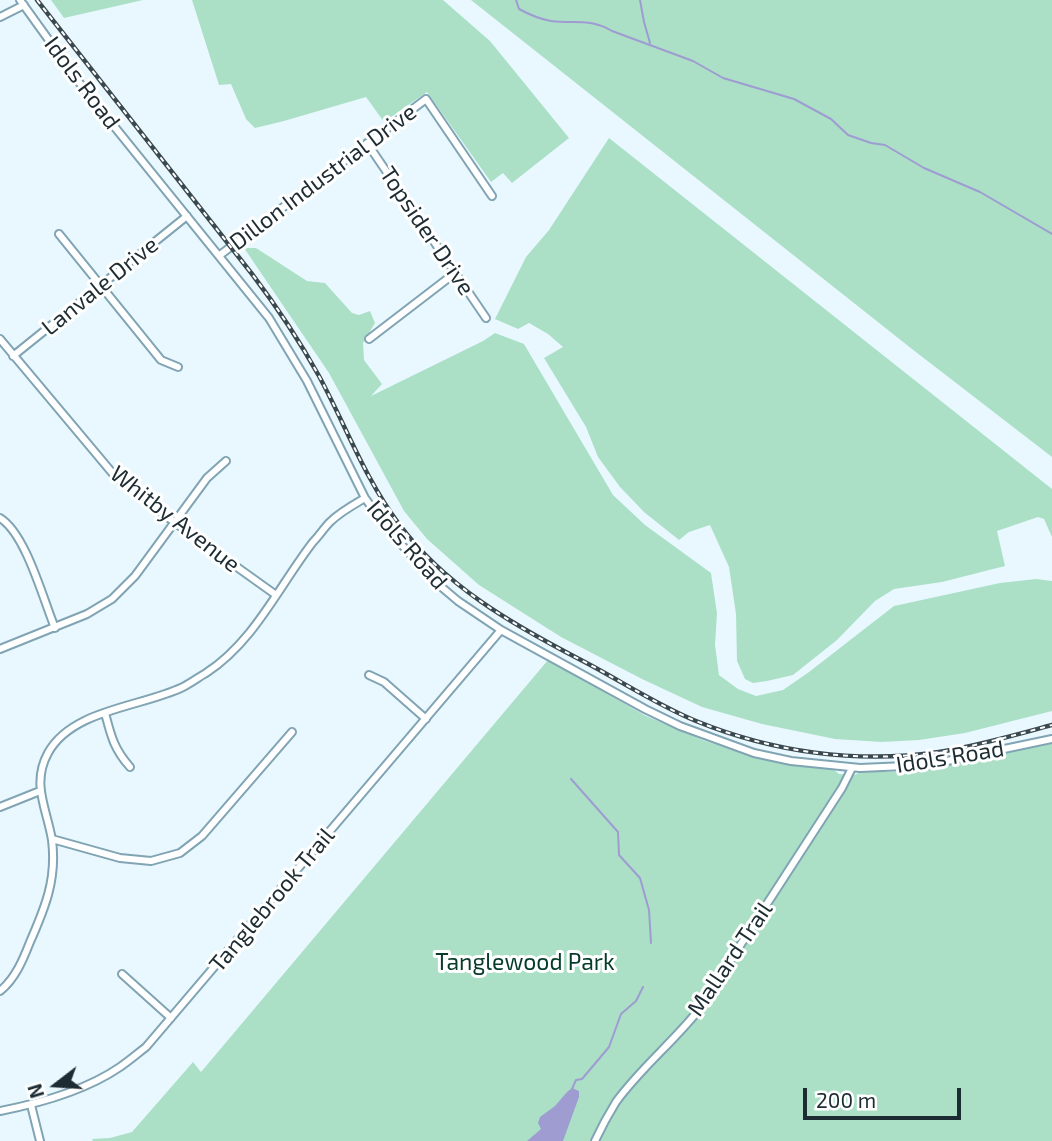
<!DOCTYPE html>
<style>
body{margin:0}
#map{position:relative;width:1052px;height:1141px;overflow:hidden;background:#e9f8ff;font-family:"Exo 2",sans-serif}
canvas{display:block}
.north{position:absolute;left:21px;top:1050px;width:70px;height:70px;-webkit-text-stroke:5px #fff;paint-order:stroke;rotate:253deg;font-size:19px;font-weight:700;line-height:28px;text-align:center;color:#1d2c32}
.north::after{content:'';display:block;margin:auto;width:24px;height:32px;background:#1d2c32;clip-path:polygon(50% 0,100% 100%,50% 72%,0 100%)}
.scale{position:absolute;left:803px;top:1088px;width:158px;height:32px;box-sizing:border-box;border:4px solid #1d2c32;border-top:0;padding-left:9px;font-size:21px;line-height:24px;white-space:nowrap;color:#1d2c32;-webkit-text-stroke:5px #fff;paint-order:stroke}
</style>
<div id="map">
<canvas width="1052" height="1141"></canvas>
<div class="north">N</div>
<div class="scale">200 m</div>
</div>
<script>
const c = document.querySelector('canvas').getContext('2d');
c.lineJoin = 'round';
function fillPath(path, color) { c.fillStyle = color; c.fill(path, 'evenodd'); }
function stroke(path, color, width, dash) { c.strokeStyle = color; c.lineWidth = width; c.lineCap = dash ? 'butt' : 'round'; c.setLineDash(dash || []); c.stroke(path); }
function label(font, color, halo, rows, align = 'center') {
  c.font = font + ' "Exo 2",sans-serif'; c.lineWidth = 6; c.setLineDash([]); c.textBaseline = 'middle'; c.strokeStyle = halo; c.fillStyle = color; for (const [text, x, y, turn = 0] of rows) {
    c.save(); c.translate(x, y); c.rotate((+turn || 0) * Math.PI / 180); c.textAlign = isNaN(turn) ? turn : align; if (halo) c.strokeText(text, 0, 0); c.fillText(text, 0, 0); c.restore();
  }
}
fillPath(new Path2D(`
 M 51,0 L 143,0 L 64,18 Z
 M 192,0 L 443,0 L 490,41 L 569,138 L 512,183 L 503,173 L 491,182 L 427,92 L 384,122 L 366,97 L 284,121 L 255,128 L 246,119 L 231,84 L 219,85 Z
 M 471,0 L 1052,0 L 1052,457 L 912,349 Z
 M 609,138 L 1052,489 L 1052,537 L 1044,519 L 1038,517 L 997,531 L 1005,566 L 942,582 L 894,589 L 875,601 L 837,640 L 793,675 L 767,681 L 753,683 L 745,679 L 737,661 L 736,614 L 729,567 L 710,525 L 689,532 L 679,540 L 644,512 L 620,487 L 598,457 L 586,427 L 544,358 L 563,347 L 548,334 L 529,323 L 518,329 L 495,319 L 526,257 L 549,230 Z
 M 244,248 L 256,248 L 307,281 L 325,283 L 352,313 L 359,315 L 370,311 L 375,323 L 363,343 L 364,360 L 382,384 L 371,396 L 483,341 L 495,333 L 524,344 L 613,495 L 645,525 L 711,573 L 717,613 L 715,645 L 719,675 L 738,689 L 756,696 L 783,690 L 809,672 L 894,606 L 1000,583 L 1036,579 L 1052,581 L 1052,711 L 965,733 L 919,740 L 882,742 L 835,739 L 762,724 L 702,707 L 642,679 L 561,637 L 479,585 L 427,539 L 404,511 L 329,373 Z
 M 548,660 L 646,716 L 705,741 L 743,753 L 807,767 L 833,769 L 839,774 L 854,775 L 861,772 L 892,772 L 935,767 L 988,757 L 1052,742 L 1052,1141 L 93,1141 L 92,1139 L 110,1138 L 132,1132 L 193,1062 L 201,1072 Z`), '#abe0c7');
fillPath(new Path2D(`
 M 572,1088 L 579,1091 L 579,1097 L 563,1141 L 527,1141 L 541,1129 L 538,1123 L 540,1117 L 555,1106 L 567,1092 Z`), '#9e9cd1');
stroke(new Path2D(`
 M 516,0 L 519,9 C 530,15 539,19 551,21 C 575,24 591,18 612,31 L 693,61 L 723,78 L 794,99 L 831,119 L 848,135 L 871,143 L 885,145 L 924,168 L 980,192 L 1052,234
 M 640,0 L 644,22 L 650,43
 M 571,779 L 618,832 L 619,855 L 640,878 L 649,910 L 651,943
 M 572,1089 L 576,1080 L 582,1079 L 609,1047 L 621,1014 L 636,1001 L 643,987`), '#9e9cd1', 2);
const minor = new Path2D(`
 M 20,0 L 84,89 L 269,318 L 307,381 L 365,498 L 386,527 L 432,579 L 458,601 L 501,630 L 645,709 L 680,726 L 754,753 L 791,761 L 860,768 L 928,765 L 1052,739
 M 0,17 L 24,5
 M 367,143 L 486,318
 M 59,234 L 161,360 L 178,367
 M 220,255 L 426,99 L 492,196
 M 0,339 L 114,475 L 174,522 L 276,595
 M 369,339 L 455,273
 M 13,356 L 187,216
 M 0,518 C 26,534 43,599 55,628
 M 0,649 L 87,614 L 112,599 L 135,576 L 207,478 L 226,461
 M 369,675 L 384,682 L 426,719
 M 105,713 C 111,736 114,749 130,767
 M 0,807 L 40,791
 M 52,839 L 120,858 L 151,861 L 180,853 L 202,836 L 292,732
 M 122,974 L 171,1018
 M 0,991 C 15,979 23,960 30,942 C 45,908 57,879 52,840 C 47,809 31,784 48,753 C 72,709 142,707 183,687 C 191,683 199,677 206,673 C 254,642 279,586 313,542 C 319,536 324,528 330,522 C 340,512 353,505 365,498
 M 31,1105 L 40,1141
 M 0,1111 C 41,1103 85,1091 120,1067 C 129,1061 137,1054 146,1047 L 501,630
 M 595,1141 C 601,1128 608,1115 616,1102 C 639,1070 672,1043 697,1012 L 842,788 L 852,768`);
stroke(minor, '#80a4b3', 10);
stroke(minor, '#fff', 6);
const rail = new Path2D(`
 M 37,0 L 252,274 C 277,307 299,340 319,376 C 346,426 365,479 399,524 C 445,586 512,624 579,659 C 618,679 655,704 696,721 C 772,752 856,764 939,752 C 977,746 1015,735 1052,725`);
stroke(rail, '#3a494f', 4.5);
stroke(rail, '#fff', 2, [5]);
label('23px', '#1d2c32', '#fff', [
 ["Idols Road",82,83,53],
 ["Dillon Industrial Drive",323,177,-37],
 ["Topsider Drive",427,231,56],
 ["Lanvale Drive",100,286,-39],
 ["Whitby Avenue",175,519,38],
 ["Idols Road",407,545,49],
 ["Idols Road",950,757,-9],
 ["Tanglebrook Trail",272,900,-50],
 ["Mallard Trail",730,959,-56]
]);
label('23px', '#063d2a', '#fff', [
 ["Tanglewood Park",525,962]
]);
</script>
